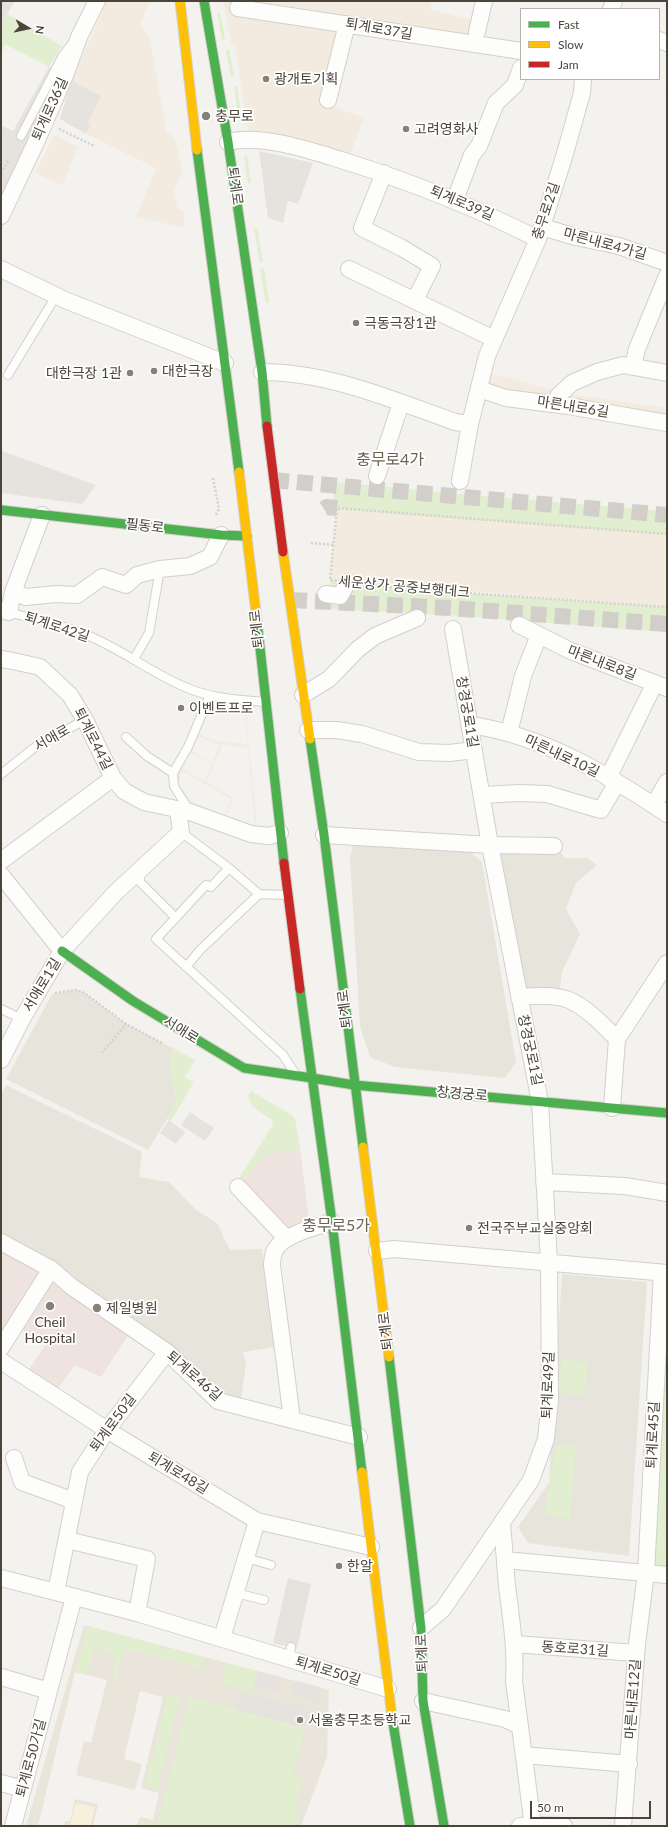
<!DOCTYPE html>
<meta charset="utf-8">
<style>
body{margin:0}
#map{position:relative;width:668px;height:1827px;overflow:hidden;background:#f4f2ee;font-family:Lato,sans-serif}
canvas{display:block}
.frame{position:absolute;inset:0;border:2px solid #4b4439;pointer-events:none}
.legend{position:absolute;left:520px;top:8px;width:140px;height:72px;box-sizing:border-box;background:#fff;border:1px solid #b7b4b0;margin:0;padding:5px 7px;list-style:none;font-size:12px;color:#4b4439}
.legend li{display:flex;align-items:center;gap:8px;height:20px}
.legend b{width:20px;border:1px solid #b7b4b0}
.north{position:absolute;left:8px;top:8px;width:40px;height:40px;-webkit-text-stroke:3px #fff;paint-order:stroke;rotate:99deg;font-size:11px;font-weight:700;line-height:16px;text-align:center;color:#4b4439}
.north::after{content:'';display:block;margin:auto;width:14px;height:18px;background:#4b4439;clip-path:polygon(50% 0,100% 100%,50% 72%,0 100%)}
.scale{position:absolute;left:530px;top:1801px;width:121px;height:18px;box-sizing:border-box;border:2px solid #4b4439;border-top:0;padding-left:5px;font-size:12px;line-height:14px;white-space:nowrap;color:#4b4439;-webkit-text-stroke:3px #fff;paint-order:stroke}
</style>
<div id="map">
<canvas width="668" height="1827"></canvas>
<div class="frame"></div>
<ul class="legend">
<li><b style="height:5px;background:#4caf50"></b>Fast</li>
<li><b style="height:5px;background:#ffc107"></b>Slow</li>
<li><b style="height:5px;background:#c62828"></b>Jam</li>
</ul>
<div class="north">N</div>
<div class="scale">50 m</div>
</div>
<script>
const c = document.querySelector('canvas').getContext('2d');
c.lineJoin = 'round';
function fillPath(path, color) { c.fillStyle = color; c.fill(path, 'evenodd'); }
function stroke(path, color, width, dash) { c.strokeStyle = color; c.lineWidth = width; c.lineCap = dash ? 'butt' : 'round'; c.setLineDash(dash || []); c.stroke(path); }
function label(font, color, halo, rows, align = 'center') {
  c.font = font + ' Lato,"Noto Sans KR",sans-serif'; c.lineWidth = 3.5; c.setLineDash([]); c.textBaseline = 'middle'; c.strokeStyle = halo; c.fillStyle = color; for (const [text, x, y, turn = 0] of rows) {
    c.save(); c.translate(x, y); c.rotate((+turn || 0) * Math.PI / 180); c.textAlign = isNaN(turn) ? turn : align; if (halo) c.strokeText(text, 0, 0); c.fillText(text, 0, 0); c.restore();
  }
}
fillPath(new Path2D(`
 M 353,843 L 470,852 L 482,862 L 516,1062 L 505,1078 L 395,1067 L 370,1057 L 360,1026 L 350,859 Z
 M 497,850 L 560,850 L 565,858 L 587,858 L 597,865 L 576,883 L 566,909 L 580,934 L 562,972 L 559,995 L 523,991 Z
 M 75,990 L 83,992 L 126,1024 L 173,1048 L 170,1068 L 176,1100 L 174,1108 L 148,1150 L 6,1079 L 52,994 Z
 M 6,1085 L 142,1152 L 139,1177 L 169,1182 L 195,1209 L 217,1223 L 230,1250 L 262,1249 L 275,1347 L 243,1352 L 246,1363 L 241,1401 L 220,1395 L 1,1238 L 1,1095 Z
 M 562,1274 L 647,1282 L 629,1556 L 528,1543 L 518,1527 L 549,1483 Z`), '#e7e4dc');
fillPath(new Path2D(`
 M 102,1 L 150,1 L 140,25 L 150,38 L 166,130 L 173,137 L 178,149 L 183,176 L 179,178 L 174,190 L 178,210 L 184,211 L 184,228 L 136,217 L 156,168 L 86,134 L 91,124 L 88,122 L 71,80 L 103,12 L 100,7 Z
 M 223,1 L 431,1 L 430,9 L 472,21 L 467,36 L 348,18 L 328,104 L 364,118 L 349,157 L 306,141 L 252,133 L 248,130 L 235,44 L 231,44 Z
 M 54,135 L 78,147 L 62,186 L 35,173 Z
 M 478,370 L 568,394 L 667,408 L 667,433 L 470,398 Z
 M 337,508 L 667,533 L 667,607 L 330,580 Z
 M 211,697 L 245,704 L 257,828 L 252,831 L 215,815 L 190,801 L 176,786 L 176,780 ZM 212,698 L 243,704 L 248,740 L 246,744 L 218,741 L 197,734 ZM 196,736 L 219,745 L 212,763 L 191,750 ZM 223,744 L 248,748 L 255,828 L 251,830 L 225,818 L 233,798 L 206,782 ZM 189,752 L 212,764 L 204,781 L 182,768 ZM 183,771 L 231,799 L 224,817 L 192,801 L 177,785 Z`), '#f3ebdf');
fillPath(new Path2D(`
 M 84,1625 L 227,1663 L 222,1684 L 252,1691 L 258,1671 L 329,1690 L 327,1757 L 301,1826 L 279,1826 L 304,1728 L 190,1698 L 158,1826 L 137,1826 L 140,1817 L 153,1820 L 159,1793 L 141,1788 L 163,1697 L 140,1691 L 124,1759 L 142,1764 L 135,1790 L 76,1775 L 84,1741 L 91,1743 L 107,1680 L 75,1672 L 38,1826 L 26,1826 Z
 M 75,1799 L 98,1804 L 93,1826 L 90,1826 L 94,1807 L 76,1803 L 70,1826 L 64,1826 L 65,1821 L 70,1821 Z`), '#eae5da');
fillPath(new Path2D(`
 M 300,1149 L 310,1228 L 286,1238 L 238,1187 L 265,1155 Z
 M 1,1243 L 131,1331 L 101,1377 L 75,1365 L 53,1395 L 24,1376 L 45,1346 L 15,1325 L 1,1348 Z`), '#eee3df');
fillPath(new Path2D(`
 M 217,13 L 220,13 L 225,39 L 222,40 Z
 M 7,14 L 62,46 L 49,67 L 5,44 L 1,55 L 1,24 Z
 M 229,49 L 234,76 L 231,77 L 226,50 Z
 M 234,86 L 237,86 L 242,120 L 239,121 Z
 M 247,155 L 251,183 L 248,183 L 244,156 Z
 M 254,228 L 257,228 L 263,262 L 260,263 Z
 M 264,268 L 269,303 L 266,303 L 260,269 Z
 M 335,482 L 492,497 L 667,511 L 667,535 L 333,509 Z
 M 330,580 L 372,584 L 395,588 L 667,607 L 667,632 L 448,615 L 328,609 Z
 M 173,1048 L 195,1060 L 185,1077 L 194,1082 L 171,1121 L 168,1119 C 181,1097 173,1092 170,1070 C 169,1063 172,1055 173,1048 Z
 M 251,1091 L 292,1115 L 295,1119 L 300,1149 L 265,1155 L 238,1187 L 235,1184 L 273,1125 L 272,1120 L 252,1106 L 248,1096 Z
 M 667,1278 L 667,1571 L 650,1570 Z
 M 562,1358 L 588,1363 L 583,1396 L 557,1392 Z
 M 556,1445 L 576,1447 L 570,1520 L 544,1515 Z
 M 88,1626 L 204,1657 L 201,1668 L 131,1650 L 122,1655 L 115,1684 L 113,1684 C 117,1663 119,1652 95,1647 L 87,1675 L 75,1672 Z
 M 227,1663 L 258,1671 L 253,1692 L 221,1684 Z
 M 168,1695 L 180,1698 L 158,1788 L 145,1785 Z
 M 190,1698 L 304,1728 L 292,1776 L 303,1779 L 294,1810 L 300,1813 L 295,1826 L 140,1826 L 141,1820 L 158,1824 Z`), '#e1eecf');
fillPath(new Path2D(`
 M 77,1803 L 95,1807 L 90,1826 L 70,1826 Z`), '#f7f0da');
fillPath(new Path2D(`
 M 1,1 L 15,1 L 1,24 Z
 M 49,67 L 55,70 L 25,149 L 4,196 L 1,194 L 1,125 L 13,131 Z
 M 71,80 L 101,96 L 88,122 L 91,124 L 86,134 L 60,119 Z
 M 259,151 L 313,163 L 298,204 L 288,201 L 283,223 L 268,218 Z
 M 2,451 L 96,485 L 82,504 L 1,493 Z
 M 190,1112 L 214,1128 L 205,1141 L 181,1125 Z
 M 169,1120 L 185,1132 L 176,1144 L 160,1133 Z
 M 288,1578 L 311,1584 L 297,1649 L 273,1643 Z
 M 258,1671 L 282,1677 L 278,1692 L 254,1687 Z
 M 297,1681 L 321,1687 L 318,1703 L 293,1696 Z
 M 240,1695 L 258,1699 L 259,1696 L 309,1708 L 304,1728 L 236,1710 Z`), '#e6e3df');
stroke(new Path2D(`
 M 273,480 L 667,515
 M 324,509 L 327,507 L 337,508
 M 291,600 L 450,608 L 667,624`), '#d2cfca', 16, [16, 8]);
const lane = new Path2D(`
 M 21,136 L 62,57 L 71,45
 M 8,375 L 56,296
 M 9,612 C 33,619 59,624 82,633 C 119,647 149,672 185,687 C 209,698 239,700 265,702
 M 134,659 L 149,633 L 160,569
 M 126,737 L 147,756 L 173,773 L 174,786 L 190,812
 M 173,773 L 188,747 L 210,695
 M 1,774 L 39,744 L 85,720
 M 181,832 L 229,868
 M 142,871 L 139,881 L 176,918
 M 286,895 L 259,894 L 229,868 L 211,887 L 206,885 L 156,939 L 283,1055 L 294,1072
 M 186,967 L 200,950 L 259,894
 M 1,1009 L 22,1019
 M 246,1558 L 271,1565
 M 236,1593 L 264,1600
 M 289,1659 L 291,1647`);
const street = new Path2D(`
 M 238,8 L 521,51
 M 611,9 L 614,1
 M 477,32 L 484,1
 M 659,40 L 667,43
 M 328,100 L 347,24
 M 228,142 C 261,134 309,150 341,160 C 409,181 474,207 538,239
 M 384,173 L 362,228 L 402,248 L 432,266 L 415,300
 M 455,200 L 472,155 L 479,146 L 496,103 L 515,85 L 521,68
 M 1,216 L 38,138 L 66,73 L 79,37 L 97,1
 M 542,227 L 576,237 L 619,246 L 667,263
 M 1,269 L 65,300 L 225,363
 M 349,269 L 494,339
 M 633,367 L 637,349 L 667,276
 M 262,372 C 329,372 393,400 455,422 L 470,424
 M 479,389 L 506,398 L 568,406 L 667,423
 M 555,404 L 558,396 L 572,383 L 597,372 L 623,365 L 667,373
 M 377,476 L 401,403
 M 460,481 L 470,424 L 487,356 L 538,239 L 564,157 L 582,93 L 583,79
 M 13,592 L 26,597 L 56,594 L 77,595 L 102,577 L 126,585 L 137,575 L 160,569 L 190,566 L 210,557 L 221,535
 M 326,594 L 340,596 L 348,582
 M 1,610 L 9,612 L 13,592 L 42,515
 M 519,625 L 571,651 L 667,688
 M 1,659 L 13,661 L 40,667 L 70,695 L 85,720 L 113,778 L 124,791 L 144,802 L 190,812 L 251,834 L 269,836 L 280,833
 M 303,695 L 329,679 L 358,649 L 375,636 L 417,618
 M 470,725 C 542,735 607,774 667,814
 M 308,730 L 337,730 L 362,734 L 419,752 L 449,753 L 474,750
 M 509,733 L 523,676 L 539,635
 M 608,778 L 655,683
 M 482,795 L 519,793 L 547,794 L 601,810 L 617,783
 M 654,805 L 667,782
 M 324,835 L 490,845 L 554,846
 M 1,861 L 113,778
 M 1,875 L 62,951
 M 519,997 C 534,996 554,994 569,1000 C 586,1007 604,1026 617,1039
 M 1,1060 L 22,1019 L 62,951 L 116,892 L 181,832 L 178,810
 M 612,1108 L 617,1039 L 667,963
 M 544,1182 L 625,1186 L 667,1193
 M 238,1187 L 286,1238
 M 1,1242 L 51,1269 L 72,1287 L 167,1352 L 218,1401 L 359,1437
 M 377,1251 L 394,1249 L 667,1273
 M 1,1348 L 51,1269
 M 1,1361 L 107,1430 L 257,1521 L 371,1547
 M 292,1419 L 272,1265 C 272,1261 273,1256 274,1252 C 281,1235 315,1227 332,1222
 M 14,1458 L 22,1482 L 74,1501
 M 502,1524 C 504,1544 505,1565 507,1586 C 511,1618 516,1648 514,1681 L 533,1826
 M 67,1540 L 147,1559 L 137,1613
 M 505,1560 L 667,1575
 M 1,1578 L 137,1613 L 388,1689
 M 56,1592 L 80,1472 L 107,1430 L 167,1352
 M 421,1628 L 443,1609 L 531,1480 L 546,1439 L 550,1400 L 549,1262 L 540,1102 L 490,845 L 453,629
 M 222,1638 L 257,1521
 M 515,1644 L 636,1653
 M 1,1677 L 49,1691
 M 423,1701 L 505,1719 L 520,1726
 M 524,1755 L 629,1764
 M 1,1783 L 23,1789
 M 13,1826 L 74,1597
 M 520,1826 L 533,1825 L 564,1826
 M 623,1826 L 637,1644 L 646,1573 L 662,1273`);
const fast = new Path2D(`
 M 204,1 L 228,142 L 262,372 L 267,426
 M 197,150 L 239,472
 M 1,510 L 221,535 L 247,536
 M 257,621 L 284,863
 M 310,739 L 324,835 L 363,1147
 M 62,951 L 133,1001 L 244,1068 L 312,1078
 M 300,989 L 332,1222 L 362,1472
 M 312,1078 L 354,1085 L 667,1113
 M 389,1357 L 421,1628 L 423,1701 L 444,1826
 M 392,1717 L 410,1826`);
const slow = new Path2D(`
 M 180,1 L 197,150
 M 239,472 L 257,621
 M 283,552 L 310,739
 M 363,1147 L 389,1357
 M 362,1472 L 392,1717`);
const jam = new Path2D(`
 M 267,426 L 283,552
 M 284,863 L 300,989`);
stroke(lane, '#d2d0cb', 10);
stroke(street, '#d2d0cb', 18);
stroke(fast, '#d3cfc5', 11);
stroke(slow, '#d3cfc5', 11);
stroke(jam, '#d3cfc5', 11);
stroke(new Path2D(`
 M 667,90 L 667,93
 M 59,129 L 94,146
 M 1,173 L 8,161
 M 213,478 L 219,509 L 215,516
 M 311,543 L 335,545
 M 55,993 L 75,990 L 83,992 L 126,1024
 M 102,1053 L 126,1024 L 162,1043`), '#d3d2cc', 2.5, [2, 2]);
stroke(lane, '#fdfdfc', 8);
stroke(street, '#fdfdfc', 16);
stroke(fast, '#4caf50', 9);
stroke(slow, '#ffc107', 9);
stroke(jam, '#c62828', 9);
stroke(new Path2D(`
 M 667,534 L 337,508 L 330,580 L 372,584 L 395,588 L 667,607`), '#d3d2cc', 2.5, [2, 2]);
for (const [x, y, r, color] of [
 [266,79,4,"#868178"],
 [206,116,5,"#868178"],
 [406,129,4,"#868178"],
 [356,323,4,"#868178"],
 [154,371,4,"#868178"],
 [130,373,4,"#868178"],
 [181,708,4,"#868178"],
 [469,1228,4,"#868178"],
 [50,1306,5,"#868178"],
 [97,1308,5,"#868178"],
 [339,1566,4,"#868178"],
 [300,1720,4,"#868178"]
]) { const dot = new Path2D(); dot.arc(x, y, r, 0, 2 * Math.PI); c.fillStyle = color; c.fill(dot); stroke(dot, '#fff', 1.5); }
label('14px', '#4b4439', '#fff', [
 ["퇴계로37길",379,29,10],
 ["퇴계로36길",50,109,-66],
 ["퇴계로",235,186,82],
 ["퇴계로39길",462,203,23],
 ["충무로2길",546,211,-72],
 ["마른내로4가길",605,244,15],
 ["마른내로6길",573,407,9],
 ["필동로",145,526,7],
 ["세운상가 공중보행데크",404,587,5],
 ["퇴계로42길",57,627,18],
 ["퇴계로",257,629,-96],
 ["마른내로8길",602,663,21],
 ["창경궁로1길",467,712,80],
 ["서애로",52,738,-30],
 ["퇴계로44길",93,739,63],
 ["마른내로10길",562,756,25],
 ["서애로1길",42,985,-59],
 ["퇴계로",345,1009,-97],
 ["서애로",181,1030,32],
 ["창경궁로1길",530,1050,78],
 ["창경궁로",462,1094,5],
 ["퇴계로",386,1331,-97],
 ["퇴계로46길",194,1376,41],
 ["퇴계로49길",548,1385,-88],
 ["퇴계로50길",113,1423,-54],
 ["퇴계로45길",653,1435,-87],
 ["퇴계로48길",178,1473,31],
 ["동호로31길",575,1649,4],
 ["퇴계로",422,1653,-92],
 ["퇴계로50길",328,1671,17],
 ["마른내로12길",633,1699,-86],
 ["퇴계로50가길",31,1758,-75]
]);
label('14px', '#4b4439', '#fff', [
 ["광개토기획",274,79],
 ["충무로",215,116],
 ["고려영화사",414,129],
 ["극동극장1관",364,323],
 ["대한극장",162,371],
 ["대한극장 1관",122,373,"right"],
 ["이벤트프로",189,708],
 ["전국주부교실중앙회",477,1228],
 ["제일병원",106,1308],
 ["Cheil",50,1322,"center"],
 ["Hospital",50,1338,"center"],
 ["한알",347,1566],
 ["서울충무초등학교",308,1720]
], 'left');
label('16px', '#6e6250', '#fff', [
 ["충무로4가",390,460],
 ["충무로5가",336,1226]
]);
</script>
